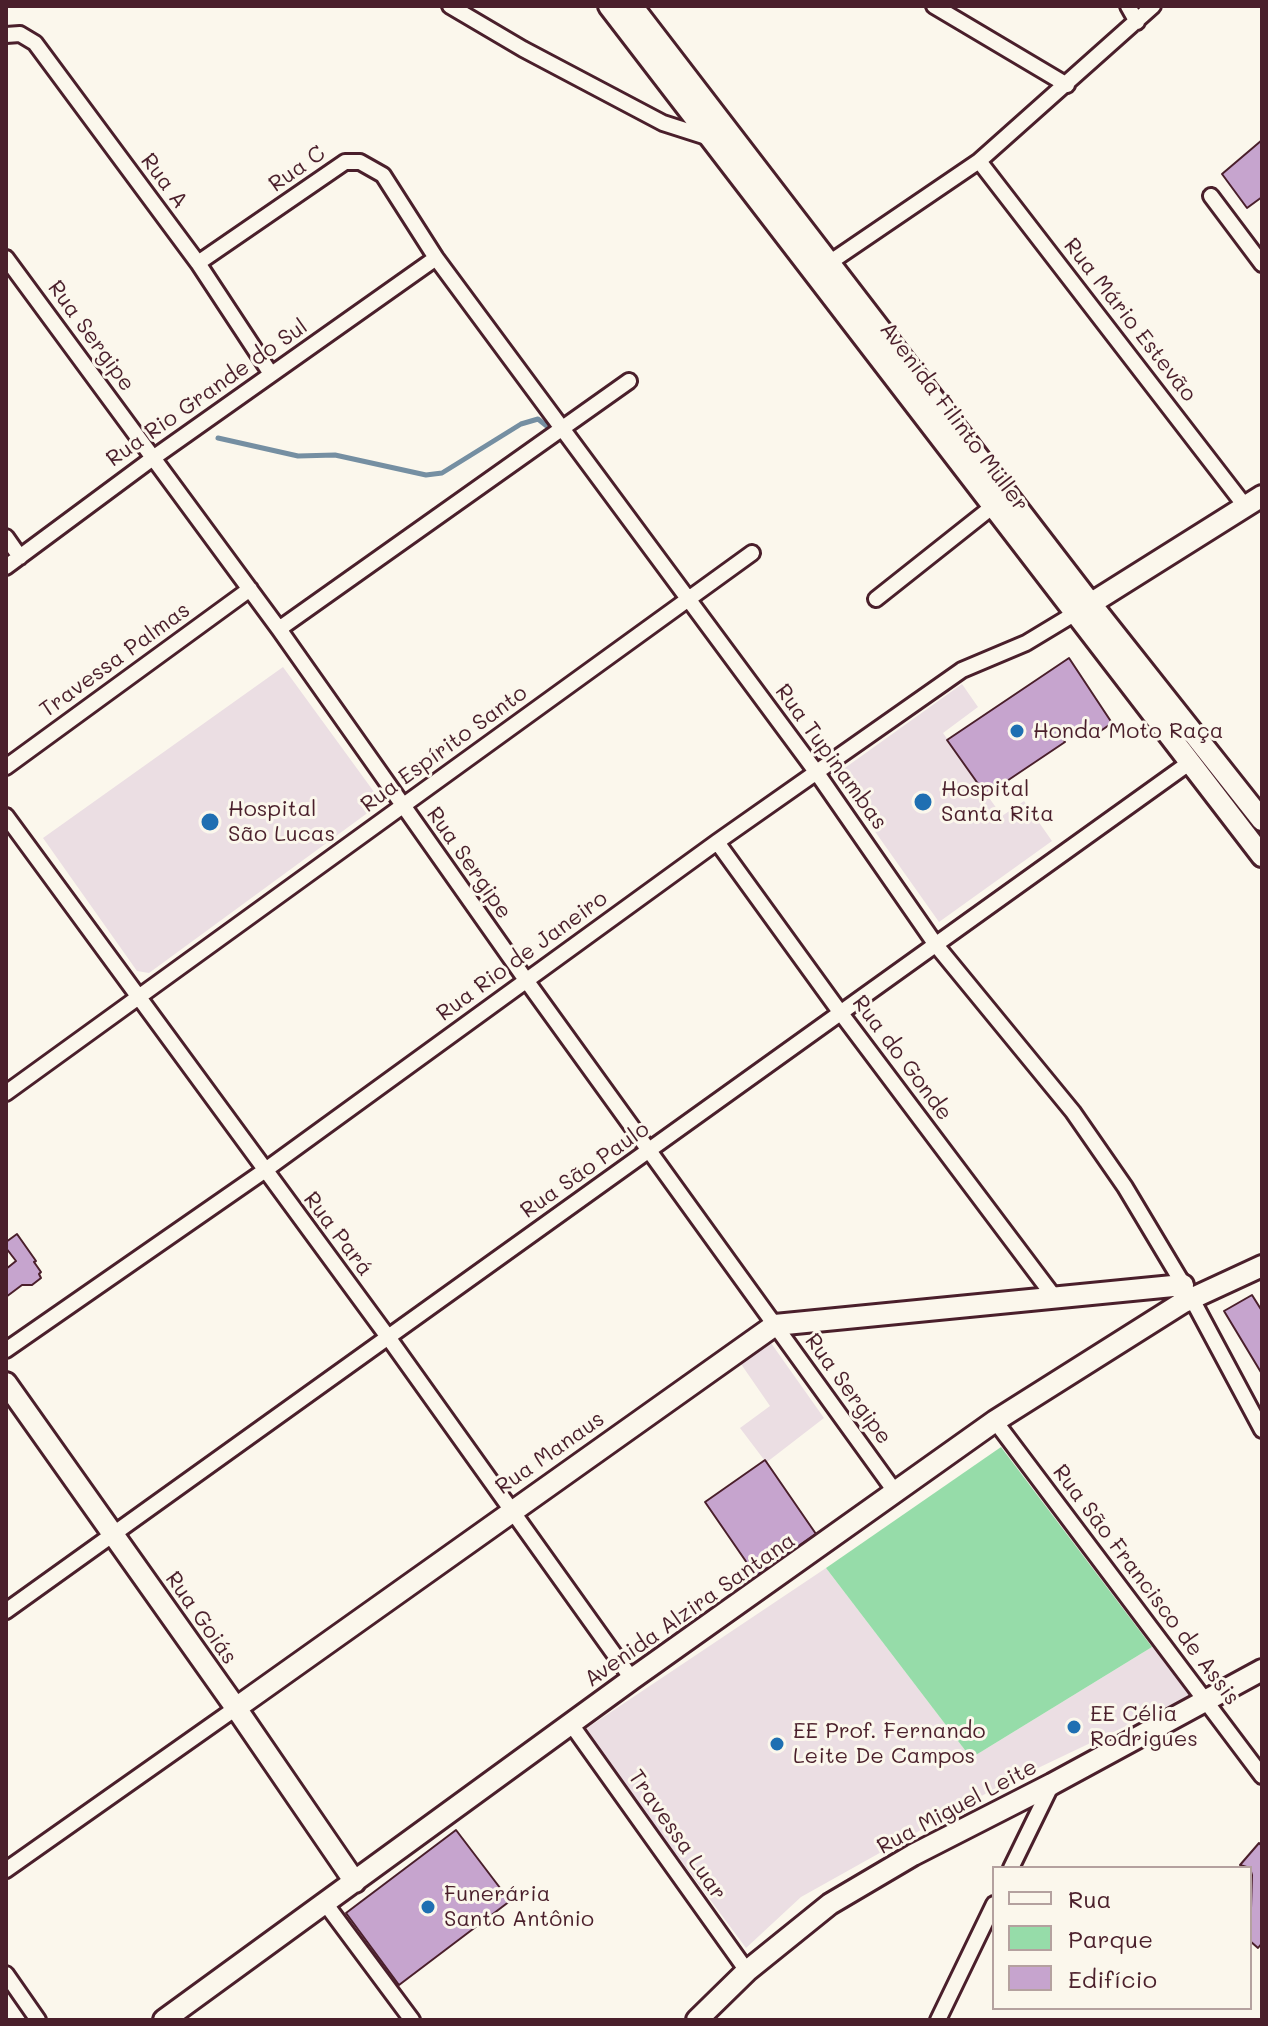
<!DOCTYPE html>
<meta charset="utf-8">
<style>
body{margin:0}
#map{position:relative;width:1268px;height:2026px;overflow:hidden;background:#fbf7ec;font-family:Mali,sans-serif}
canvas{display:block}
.frame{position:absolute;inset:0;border:8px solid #4a1f2b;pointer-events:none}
.legend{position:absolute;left:992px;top:1866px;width:260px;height:144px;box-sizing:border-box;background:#fbf7ec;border:2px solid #b4a19f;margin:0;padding:10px 14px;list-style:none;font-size:24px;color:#4a1f2b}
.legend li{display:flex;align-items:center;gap:16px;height:40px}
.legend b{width:40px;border:2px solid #b4a19f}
</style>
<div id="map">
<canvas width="1268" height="2026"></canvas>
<div class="frame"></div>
<ul class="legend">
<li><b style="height:10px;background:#fbf7ec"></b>Rua</li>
<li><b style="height:22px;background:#96dca9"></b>Parque</li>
<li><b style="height:22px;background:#c6a4ce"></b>Edifício</li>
</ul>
</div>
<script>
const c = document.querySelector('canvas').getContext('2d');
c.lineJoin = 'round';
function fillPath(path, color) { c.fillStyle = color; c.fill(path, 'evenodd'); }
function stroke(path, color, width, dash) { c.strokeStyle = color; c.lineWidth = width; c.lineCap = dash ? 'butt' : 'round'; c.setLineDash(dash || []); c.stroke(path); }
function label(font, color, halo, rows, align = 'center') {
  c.font = font + ' Mali,sans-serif'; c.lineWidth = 6; c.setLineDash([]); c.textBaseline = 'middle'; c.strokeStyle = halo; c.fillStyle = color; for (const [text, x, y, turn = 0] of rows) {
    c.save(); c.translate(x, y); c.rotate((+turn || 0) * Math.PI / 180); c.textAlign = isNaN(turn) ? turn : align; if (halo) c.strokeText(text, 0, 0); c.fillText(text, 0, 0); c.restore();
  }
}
fillPath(new Path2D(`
 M 283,667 L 377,796 L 377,806 L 149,973 L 137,971 L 43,838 Z
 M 962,684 L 978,707 L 943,733 L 1002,816 L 1024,801 L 1052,841 L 939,922 L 835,775 Z
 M 771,1343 L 824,1418 L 767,1462 L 816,1534 L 756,1576 L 765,1461 L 740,1428 L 770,1406 L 741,1364 Z
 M 826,1568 L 971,1758 L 1152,1647 L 1191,1695 L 994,1789 L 801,1897 L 746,1948 L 584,1730 Z`), '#ebdee3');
fillPath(new Path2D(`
 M 1001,1447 L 1152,1647 L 971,1758 L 826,1568 Z`), '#96dca9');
stroke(new Path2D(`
 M 218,438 L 298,456 L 335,455 L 426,475 L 442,473 L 521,424 L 538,419 L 548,427`), '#758fa2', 5);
const building = new Path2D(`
 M 1262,140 L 1262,197 L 1247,208 L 1222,174 Z
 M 1069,658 L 1112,723 L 1092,737 L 1084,725 L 1063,739 L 1065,742 L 986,795 L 947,740 Z
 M 17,1234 L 36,1261 L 34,1262 L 41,1272 L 39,1274 L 41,1278 L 32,1285 L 22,1285 L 6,1297 L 6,1269 L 16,1261 L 6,1248 L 6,1242 Z
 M 1252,1295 L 1262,1311 L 1262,1374 L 1224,1311 Z
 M 765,1460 L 816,1534 L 756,1576 L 705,1502 Z
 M 456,1830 L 510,1901 L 399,1985 L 346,1913 Z
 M 1259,1843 L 1262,1846 L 1262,1943 L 1258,1948 L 1250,1941 L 1252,1875 L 1250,1868 L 1240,1865 Z`);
fillPath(building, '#c6a4ce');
stroke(building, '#4a1f2b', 2);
const street = new Path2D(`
 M 450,6 L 523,49 L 663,123 L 713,139
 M 934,6 L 1067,85
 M 1128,6 L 1137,22
 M 6,35 L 20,34 L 35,43 L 198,263 L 271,374
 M 979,161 L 1245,506
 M 1211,196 L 1262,264
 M 6,258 L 279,629 L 526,980 L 896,1493
 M 198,263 L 345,162 L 360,162 L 383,175 L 436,258 L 817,773 L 936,945 L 1073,1112 L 1125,1187 L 1192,1299 L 1262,1430
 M 829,263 L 979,161 L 1153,6
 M 6,537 L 20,557
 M 6,567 L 153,458 L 436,258
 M 876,599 L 992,507
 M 279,629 L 629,381
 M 6,767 L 250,589
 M 6,816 L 388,1337 L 632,1679
 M 717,842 L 840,1012 L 1055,1298
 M 6,1093 L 752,553
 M 6,1350 L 264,1171 L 717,842 L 962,670 L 1026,643 L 1074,614
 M 995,1421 L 1262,1776
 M 6,1611 L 1189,763
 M 571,1724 L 747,1971
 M 1011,1868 L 1052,1784
 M 6,1870 L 236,1708
 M 325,1903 L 412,2020
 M 6,1974 L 38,2020
 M 938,2020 L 994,1904`);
const secondary = new Path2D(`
 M 609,6 L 1262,856
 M 632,6 L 1091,604 L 1262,820
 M 1079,611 L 1262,496
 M 6,1383 L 236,1708 L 355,1882
 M 236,1708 L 775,1325 L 1183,1285
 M 164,2020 L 632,1679 L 995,1421 L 1182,1303 L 1262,1266
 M 697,2020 L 747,1971 L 830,1904 L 913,1855 L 1052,1784 L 1262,1670`);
stroke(street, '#4a1f2b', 20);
stroke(secondary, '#4a1f2b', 26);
stroke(street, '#fbf7ec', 14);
stroke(secondary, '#fbf7ec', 20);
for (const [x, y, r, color] of [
 [1017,731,8,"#1f6fb2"],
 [923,802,10,"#1f6fb2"],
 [210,822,10,"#1f6fb2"],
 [1074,1727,8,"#1f6fb2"],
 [777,1744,8,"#1f6fb2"],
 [428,1907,8,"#1f6fb2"]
]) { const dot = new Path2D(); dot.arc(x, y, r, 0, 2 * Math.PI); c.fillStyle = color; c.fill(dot); stroke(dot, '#fbf7ec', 3); }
label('22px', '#4a1f2b', '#fbf7ec', [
 ["Rua C",297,169,-35],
 ["Rua A",164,181,53],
 ["Rua Mário Estevão",1130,320,52],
 ["Rua Sergipe",91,336,54],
 ["Rua Rio Grande do Sul",207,393,-35],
 ["Avenida Filinto Müller",954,417,53],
 ["Travessa Palmas",115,660,-36],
 ["Rua Espírito Santo",444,749,-36],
 ["Rua Tupinambas",831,757,54],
 ["Rua Sergipe",469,863,55],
 ["Rua Rio de Janeiro",522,956,-36],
 ["Rua do Gonde",902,1058,53],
 ["Rua São Paulo",585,1170,-35],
 ["Rua Pará",338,1234,53],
 ["Rua Sergipe",848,1389,54],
 ["Rua Manaus",550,1453,-35],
 ["Rua São Francisco de Assis",1146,1585,53],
 ["Avenida Alzira Santana",690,1610,-35],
 ["Rua Goiás",201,1618,55],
 ["Rua Miguel Leite",957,1807,-28],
 ["Travessa Luar",677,1835,55]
]);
label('22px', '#4a1f2b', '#fbf7ec', [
 ["Honda Moto Raça",1033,731],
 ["Hospital",941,789],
 ["Santa Rita",941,814],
 ["Hospital",228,809],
 ["São Lucas",228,834],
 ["EE Célia",1090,1714],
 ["Rodrigues",1090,1739],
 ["EE Prof. Fernando",793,1731],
 ["Leite De Campos",793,1756],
 ["Funerária",444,1894],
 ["Santo Antônio",444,1919]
], 'left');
</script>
